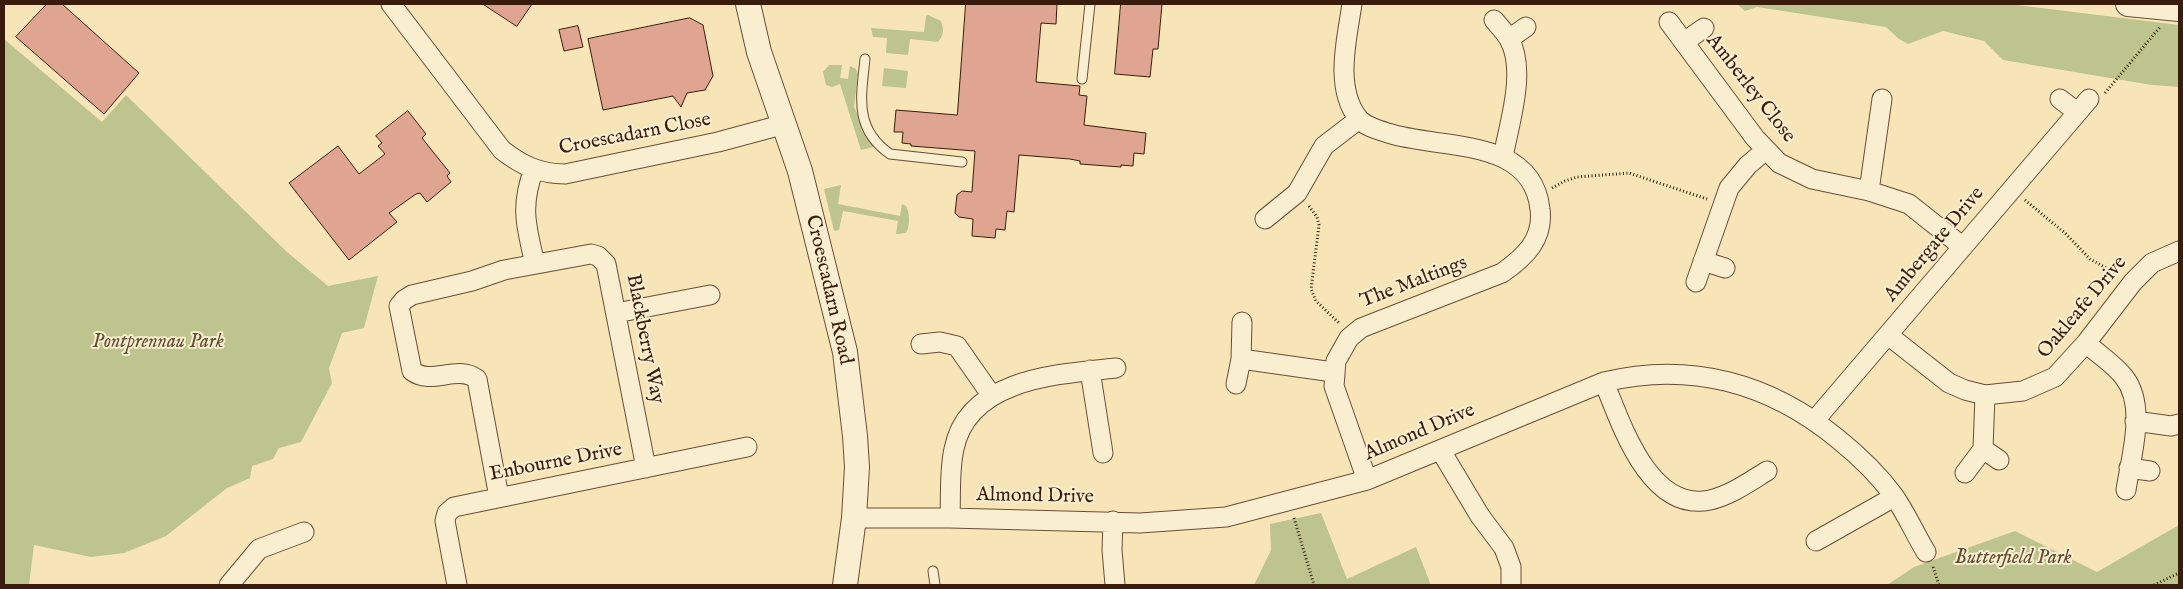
<!DOCTYPE html>
<style>
body{margin:0}
#map{position:relative;width:2183px;height:589px;overflow:hidden;background:#f7e5b8;font-family:"IM FELL English",serif}
canvas{display:block}
.frame{position:absolute;inset:0;border:5px solid #3a1c0c;pointer-events:none}
</style>
<div id="map">
<canvas width="2183" height="589"></canvas>
<div class="frame"></div>
</div>
<script>
const c = document.querySelector('canvas').getContext('2d');
c.lineJoin = 'round';
function fillPath(path, color) { c.fillStyle = color; c.fill(path, 'evenodd'); }
function stroke(path, color, width, dash) { c.strokeStyle = color; c.lineWidth = width; c.lineCap = dash ? 'butt' : 'round'; c.setLineDash(dash || []); c.stroke(path); }
function label(font, color, halo, rows, align = 'center') {
  c.font = font + ' "IM FELL English",serif'; c.lineWidth = 4; c.setLineDash([]); c.textBaseline = 'middle'; c.strokeStyle = halo; c.fillStyle = color; for (const [text, x, y, turn = 0] of rows) {
    c.save(); c.translate(x, y); c.rotate((+turn || 0) * Math.PI / 180); c.textAlign = isNaN(turn) ? turn : align; if (halo) c.strokeText(text, 0, 0); c.fillText(text, 0, 0); c.restore();
  }
}
fillPath(new Path2D(`
 M 1737,4 L 2009,4 L 2179,25 L 2179,87 L 2152,85 L 2003,60 L 1984,41 L 1943,31 L 1908,44 L 1899,39 L 1886,27 L 1757,7 L 1745,11 Z
 M 928,15 L 941,21 C 944,30 944,35 938,42 L 910,39 L 908,55 L 886,53 L 887,38 L 873,37 L 871,28 L 924,32 L 926,16 Z
 M 4,39 L 102,122 L 126,95 L 287,252 L 328,286 L 378,276 L 364,328 L 342,333 L 329,368 L 332,383 L 301,442 L 279,448 L 273,459 L 252,466 L 250,478 L 227,488 L 166,536 L 124,553 L 91,557 L 34,545 L 29,585 L 4,585 Z
 M 829,65 L 842,65 L 840,78 L 848,79 L 850,66 L 856,69 L 858,74 L 854,107 L 874,147 L 861,150 L 840,84 L 832,87 L 826,85 L 823,72 Z
 M 884,68 L 908,71 L 906,88 L 882,86 Z
 M 841,185 L 838,204 L 900,216 L 902,204 L 906,206 C 910,213 910,226 906,233 L 896,234 L 898,221 L 843,211 L 839,230 L 834,231 L 824,189 Z
 M 1321,513 L 1347,579 L 1416,547 L 1431,585 L 1254,585 L 1271,550 L 1270,524 Z
 M 2179,525 L 2179,585 L 1887,585 L 1914,567 L 2015,531 L 2097,572 Z`), '#bdc48e');
const building = new Path2D(`
 M 47,4 L 62,4 L 139,73 L 104,114 L 16,37 Z
 M 483,4 L 532,4 L 517,26 Z
 M 966,4 L 1057,4 L 1056,24 L 1041,23 L 1036,82 L 1080,86 L 1079,95 L 1087,96 L 1084,125 L 1146,133 L 1144,154 L 1134,153 L 1133,166 L 1121,165 L 1121,167 L 1080,164 L 1080,161 L 1070,159 L 1019,155 L 1014,212 L 1007,211 L 1005,230 L 996,229 L 995,238 L 972,236 L 973,219 L 959,217 L 955,213 L 957,195 L 962,191 L 972,192 L 975,151 L 911,146 L 911,144 L 902,143 L 903,132 L 894,132 L 896,110 L 957,115 Z
 M 1121,4 L 1162,4 L 1158,49 L 1153,49 L 1150,77 L 1115,74 Z
 M 690,18 L 703,25 L 713,76 L 705,90 L 687,93 L 681,107 L 673,96 L 603,110 L 588,39 Z
 M 578,26 L 583,47 L 564,51 L 559,30 Z
 M 408,111 L 426,134 L 422,138 L 450,173 L 447,176 L 451,182 L 427,202 L 420,193 L 416,194 L 389,213 L 397,222 L 349,260 L 289,183 L 338,146 L 359,174 L 385,154 L 378,146 L 382,143 L 376,136 Z`);
fillPath(building, '#dfa590');
stroke(building, '#3a1c0c', 1);
const service = new Path2D(`
 M 865,59 C 861,97 854,129 890,154 L 962,162
 M 1082,79 L 1090,4
 M 933,571 L 935,585`);
const minor = new Path2D(`
 M 391,4 L 502,150 C 521,165 540,174 565,174 L 718,142 L 785,124
 M 1352,4 C 1347,39 1334,87 1358,118 C 1364,126 1378,130 1388,133 C 1440,150 1532,136 1540,209 C 1544,239 1525,257 1502,273 L 1361,328 L 1349,338 L 1336,361 L 1334,386 L 1367,480
 M 1494,20 C 1499,26 1505,32 1509,39 C 1527,70 1509,124 1503,157
 M 1669,22 L 1755,138 L 1779,163 L 1812,179 L 1869,191 L 1909,204 L 1963,247
 M 1509,39 L 1526,27
 M 1684,42 L 1704,28
 M 2060,99 L 2077,112
 M 534,169 C 520,206 526,226 535,264
 M 1869,191 L 1882,99
 M 1265,219 L 1297,193 L 1324,146 L 1359,119
 M 1703,261 L 1725,268
 M 1696,282 L 1729,188 L 1748,165 L 1766,150
 M 616,313 L 710,295
 M 1888,335 L 1949,383 L 1965,390 L 1985,395 L 2023,391 L 2055,377 L 2086,343 L 2133,282 L 2152,263 L 2179,251
 M 2086,343 C 2098,354 2114,364 2124,377 C 2147,406 2131,456 2126,490
 M 921,344 L 940,342 L 957,346 L 992,396
 M 1241,359 L 1242,322
 M 1090,370 L 1103,453
 M 1604,382 C 1621,423 1649,513 1710,500 C 1731,495 1749,482 1767,471
 M 1236,384 L 1241,359 L 1333,372
 M 1815,420 L 2089,99
 M 2135,421 L 2171,426 L 2179,424
 M 1983,449 L 1999,460
 M 1441,451 L 1480,516 L 1504,548 L 1511,567 L 1511,585
 M 2129,468 L 2150,471
 M 1965,473 L 1983,449 L 1985,395
 M 499,497 L 477,379 C 456,364 432,386 412,371 L 399,306 L 404,300 L 412,295 L 472,281 L 504,270 L 591,254 L 598,256 L 606,264 L 646,468
 M 854,518 L 950,518 L 1140,523 L 1226,517 L 1367,480 L 1604,382 C 1690,361 1770,383 1838,439 C 1859,456 1878,474 1894,496 C 1906,513 1915,534 1926,552
 M 950,518 C 951,495 949,471 954,449 C 968,378 1059,374 1116,368
 M 1113,521 L 1112,550 L 1115,585
 M 1816,541 L 1894,497
 M 229,585 L 259,549 L 304,532
 M 457,585 L 445,521 L 447,513 L 454,507 L 747,447`);
const tertiary = new Path2D(`
 M 748,4 L 759,52 L 800,171 L 845,352 L 855,436 L 857,467 L 854,518 L 845,585
 M 2128,4 L 2179,9`);
stroke(service, '#694e37', 11);
stroke(minor, '#694e37', 21);
stroke(tertiary, '#694e37', 26);
stroke(new Path2D(`
 M 2105,93 L 2160,27
 M 1552,188 L 1565,181 L 1577,177 L 1629,173 L 1707,199
 M 2025,200 L 2066,234 L 2090,259 L 2117,274
 M 1309,206 L 1317,217 L 1319,225 L 1311,289 L 1316,301 L 1339,323
 M 1294,518 L 1314,585
 M 1933,567 L 1939,585
 M 2154,585 L 2179,573`), '#3a1c0c', 3, [1, 2.5]);
stroke(service, '#faeed1', 9);
stroke(minor, '#faeed1', 19);
stroke(tertiary, '#faeed1', 24);
label('20px', '#3a1c0c', '#faeed1', [
 ["Amberley Close",1750,89,52],
 ["Croescadarn Close",635,135,-11],
 ["Ambergate Drive",1935,245,-50],
 ["The Maltings",1414,283,-21],
 ["Croescadarn Road",828,290,77],
 ["Oakleafe Drive",2083,308,-50],
 ["Blackberry Way",644,339,79],
 ["Almond Drive",1420,433,-23],
 ["Enbourne Drive",556,463,-11],
 ["Almond Drive",1035,497,1]
]);
label('italic 20px', '#614e33', '#faeed1', [
 ["Pontprennau Park",158,343],
 ["Butterfield Park",2013,559]
]);
</script>
